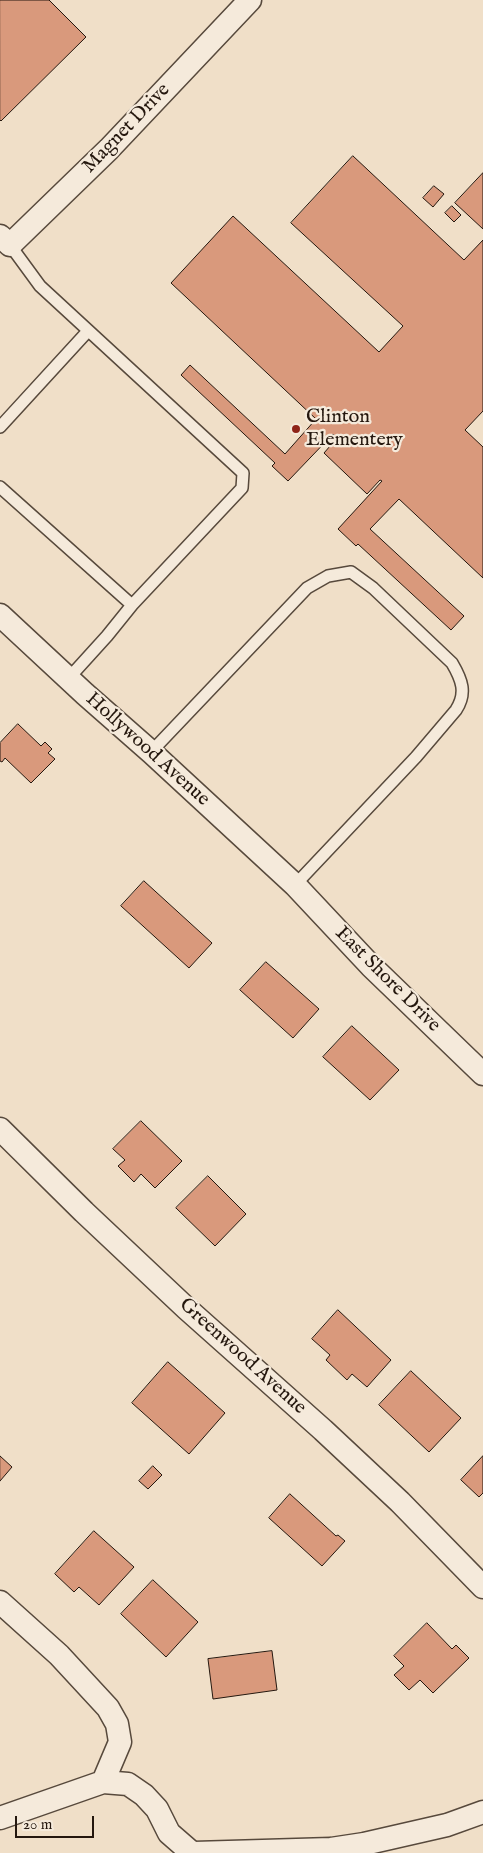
<!DOCTYPE html>
<style>
body{margin:0}
#map{position:relative;width:483px;height:1853px;overflow:hidden;background:#f0dfc8;font-family:"IM FELL English",serif}
canvas{display:block}
.scale{position:absolute;left:15px;top:1816px;width:79px;height:22px;box-sizing:border-box;border:2px solid #24170e;border-top:0;padding-left:6px;font-size:15px;line-height:18px;white-space:nowrap;color:#24170e;-webkit-text-stroke:4px #f5eadb;paint-order:stroke}
</style>
<div id="map">
<canvas width="483" height="1853"></canvas>
<div class="scale">20 m</div>
</div>
<script>
const c = document.querySelector('canvas').getContext('2d');
c.lineJoin = 'round';
function fillPath(path, color) { c.fillStyle = color; c.fill(path, 'evenodd'); }
function stroke(path, color, width, dash) { c.strokeStyle = color; c.lineWidth = width; c.lineCap = dash ? 'butt' : 'round'; c.setLineDash(dash || []); c.stroke(path); }
function label(font, color, halo, rows, align = 'center') {
  c.font = font + ' "IM FELL English",serif'; c.lineWidth = 4.5; c.setLineDash([]); c.textBaseline = 'middle'; c.strokeStyle = halo; c.fillStyle = color; for (const [text, x, y, turn = 0] of rows) {
    c.save(); c.translate(x, y); c.rotate((+turn || 0) * Math.PI / 180); c.textAlign = isNaN(turn) ? turn : align; if (halo) c.strokeText(text, 0, 0); c.fillText(text, 0, 0); c.restore();
  }
}
const building = new Path2D(`
 M 0,0 L 49,0 L 86,37 L 1,121 L 0,120 Z
 M 353,156 L 464,260 L 483,240 L 483,411 L 465,430 L 483,447 L 483,578 L 399,499 L 370,529 L 464,616 L 451,630 L 358,544 L 356,546 L 338,529 L 382,481 L 380,480 L 367,494 L 324,453 L 337,438 L 333,434 L 288,481 L 272,466 L 275,463 L 181,375 L 190,365 L 285,454 L 316,419 L 171,283 L 233,216 L 379,352 L 403,326 L 291,223 Z
 M 483,173 L 483,229 L 455,203 Z
 M 434,186 L 444,194 L 433,207 L 423,198 Z
 M 452,206 L 461,215 L 454,222 L 445,213 Z
 M 18,724 L 41,746 L 45,742 L 52,749 L 48,753 L 55,759 L 31,783 L 5,758 L 2,762 L 0,761 L 0,743 Z
 M 144,881 L 212,943 L 189,968 L 121,906 Z
 M 266,962 L 319,1009 L 293,1038 L 240,990 Z
 M 352,1026 L 399,1070 L 370,1100 L 323,1057 Z
 M 141,1121 L 182,1161 L 155,1188 L 141,1174 L 134,1182 L 118,1166 L 125,1160 L 113,1149 Z
 M 208,1176 L 246,1214 L 215,1246 L 176,1208 Z
 M 338,1310 L 391,1360 L 367,1387 L 352,1374 L 347,1380 L 326,1360 L 330,1355 L 312,1339 Z
 M 168,1362 L 225,1413 L 189,1454 L 132,1403 Z
 M 411,1371 L 461,1418 L 429,1452 L 379,1405 Z
 M 0,1456 L 12,1467 L 0,1481 Z
 M 483,1456 L 483,1493 L 479,1497 L 461,1480 Z
 M 153,1466 L 162,1475 L 148,1489 L 139,1481 Z
 M 290,1494 L 336,1536 L 338,1535 L 345,1541 L 322,1566 L 269,1518 Z
 M 94,1531 L 134,1567 L 99,1605 L 79,1587 L 74,1592 L 55,1574 Z
 M 153,1580 L 198,1622 L 166,1657 L 121,1614 Z
 M 427,1623 L 452,1649 L 456,1645 L 469,1658 L 433,1693 L 420,1680 L 409,1690 L 394,1675 L 404,1666 L 394,1656 Z
 M 272,1651 L 277,1690 L 213,1699 L 208,1659 Z`);
fillPath(building, '#d9997c');
stroke(building, '#24170e', 1);
const service = new Path2D(`
 M 0,427 L 88,331
 M 0,487 L 132,605 L 242,488 L 243,473 L 40,286 L 10,245
 M 68,679 L 107,636 L 132,605
 M 151,752 L 307,588 L 328,576 L 351,572 L 373,588 L 452,663 C 462,680 467,693 456,710 L 416,757 L 295,885`);
const minor = new Path2D(`
 M 0,236 L 10,245 L 109,149 L 250,0
 M 0,615 L 85,694 L 151,752 L 295,885 L 371,966 L 483,1074
 M 0,1129 L 84,1212 L 186,1308 L 323,1430 L 400,1502 L 483,1587
 M 0,1602 L 59,1655 L 108,1708 L 117,1724 L 120,1742 L 103,1782
 M 0,1818 L 103,1782 L 128,1784 L 144,1795 L 157,1809 L 169,1833 L 192,1853
 M 194,1853 L 331,1849 L 364,1844 L 447,1825 L 483,1812`);
stroke(service, '#57493c', 14);
stroke(minor, '#57493c', 25);
stroke(service, '#f5eadb', 11);
stroke(minor, '#f5eadb', 22);
for (const [x, y, r, color] of [
 [296,429,5,"#8f2418"]
]) { const dot = new Path2D(); dot.arc(x, y, r, 0, 2 * Math.PI); c.fillStyle = color; c.fill(dot); stroke(dot, '#f5eadb', 2); }
label('20px', '#24170e', '#f5eadb', [
 ["Magnet Drive",127,129,-46],
 ["Hollywood Avenue",147,750,42],
 ["East Shore Drive",387,980,45],
 ["Greenwood Avenue",242,1357,42]
]);
label('20px', '#24170e', '#f5eadb', [
 ["Clinton",306,418],
 ["Elementery",306,441]
], 'left');
</script>
